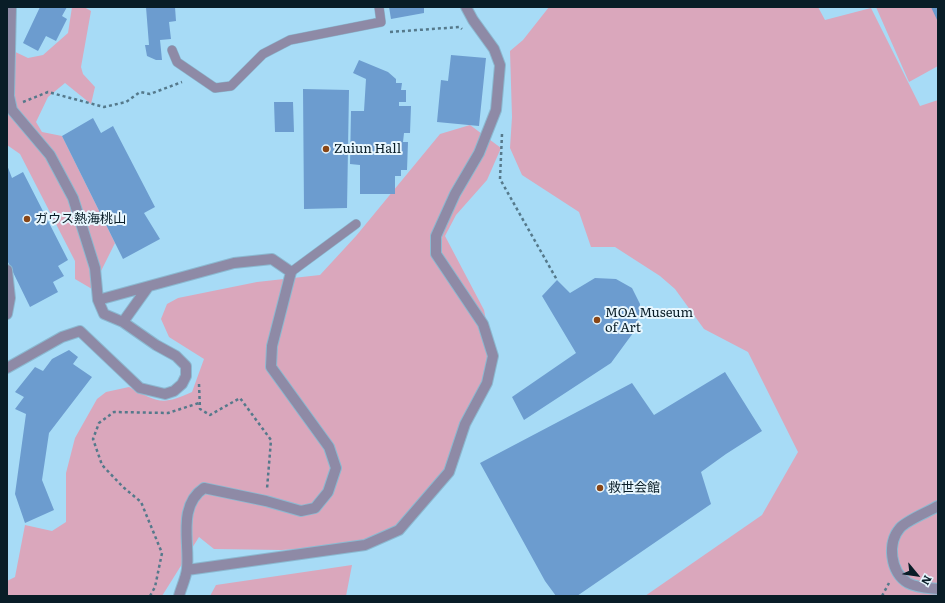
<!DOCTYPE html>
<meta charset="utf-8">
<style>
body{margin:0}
#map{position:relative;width:945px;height:603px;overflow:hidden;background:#a7dbf6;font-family:Literata,serif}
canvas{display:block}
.frame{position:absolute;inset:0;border:8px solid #091d27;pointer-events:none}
.north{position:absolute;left:897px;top:555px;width:40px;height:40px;-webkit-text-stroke:3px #e7f6fe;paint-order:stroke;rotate:119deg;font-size:11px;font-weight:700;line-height:16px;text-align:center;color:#091d27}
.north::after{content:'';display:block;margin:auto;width:14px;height:18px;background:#091d27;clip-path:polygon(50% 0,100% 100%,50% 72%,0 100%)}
</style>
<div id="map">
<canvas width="945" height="603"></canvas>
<div class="frame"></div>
<div class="north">N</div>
</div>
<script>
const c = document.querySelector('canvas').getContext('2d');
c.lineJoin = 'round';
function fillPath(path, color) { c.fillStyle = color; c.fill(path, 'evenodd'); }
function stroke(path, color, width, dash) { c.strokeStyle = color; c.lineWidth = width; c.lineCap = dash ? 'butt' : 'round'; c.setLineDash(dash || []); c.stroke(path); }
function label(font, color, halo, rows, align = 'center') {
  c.font = font + ' Literata,"Noto Sans JP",serif'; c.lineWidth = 4; c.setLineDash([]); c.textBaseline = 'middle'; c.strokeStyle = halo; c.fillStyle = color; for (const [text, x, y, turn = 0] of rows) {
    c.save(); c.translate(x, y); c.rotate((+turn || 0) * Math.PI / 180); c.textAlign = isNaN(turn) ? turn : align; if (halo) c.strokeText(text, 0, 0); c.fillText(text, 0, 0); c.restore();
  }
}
fillPath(new Path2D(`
 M 72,7 L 84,7 L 91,11 L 81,67 L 83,74 L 95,87 L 91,104 L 65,83 L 48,97 L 36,122 L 42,132 L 62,136 L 115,243 L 92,289 L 75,279 L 75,261 L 20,154 L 7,145 L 7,48 L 28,58 L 43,55 L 68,33 Z
 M 549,7 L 818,7 L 825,20 L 871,8 L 920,106 L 938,100 L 938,596 L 645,596 L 762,515 L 798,452 L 748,352 L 704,329 L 675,289 L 660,276 L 615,247 L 591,247 L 579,212 L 522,175 L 510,148 L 512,117 L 510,51 L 523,40 Z
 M 876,7 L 934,7 L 938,14 L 938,66 L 909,82 Z
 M 470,125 L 501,148 L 487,180 L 456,215 L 445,236 L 484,310 L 493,356 L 447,470 L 411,518 L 365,545 L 281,550 L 214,549 L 199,537 L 162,596 L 7,596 L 7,581 L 15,577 L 25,525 L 52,531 L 66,522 L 66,473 L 75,438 L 97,399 L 106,392 L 129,387 C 157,402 162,406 192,392 L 204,359 L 169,337 L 161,319 L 167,304 L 178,298 L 257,282 L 320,275 L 356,236 L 440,134 Z
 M 352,565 L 346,596 L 210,596 L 216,585 Z`), '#daa7bc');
fillPath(new Path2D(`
 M 40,7 L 67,7 L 62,16 L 67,19 L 56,41 L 46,36 L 38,51 L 23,43 Z
 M 146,7 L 175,7 L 176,21 L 169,22 L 171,39 L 160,40 L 162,60 L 156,60 L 147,56 L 145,45 L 149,45 Z
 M 389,7 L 424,7 L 424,13 L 391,19 Z
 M 931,7 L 938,7 L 938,22 Z
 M 451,55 L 486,58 L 479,126 L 437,122 L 441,80 L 448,81 Z
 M 359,60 L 388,72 L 396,79 L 396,83 L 402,83 L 401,90 L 406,90 L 406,102 L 399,102 L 399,106 L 411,106 L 410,133 L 404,133 L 403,142 L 408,142 L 407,170 L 401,170 L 401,176 L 395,176 L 395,194 L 360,194 L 360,165 L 350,164 L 351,111 L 364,111 L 366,79 L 353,73 Z
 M 303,89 L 349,90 L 347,208 L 304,209 Z
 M 274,102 L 293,102 L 294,132 L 275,132 Z
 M 93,118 L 101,133 L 113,126 L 155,207 L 144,213 L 160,239 L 123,259 L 62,136 Z
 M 7,165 L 12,178 L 23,172 L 68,260 L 58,266 L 64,276 L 53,282 L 58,292 L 30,307 L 7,260 Z
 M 595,278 L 616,279 L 632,288 L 640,304 L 639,316 L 633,333 L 611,363 L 524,420 L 512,397 L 576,353 L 542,296 L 557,280 L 570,293 Z
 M 69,350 L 78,357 L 73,364 L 92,377 L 49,433 L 42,480 L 54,510 L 25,523 L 15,494 L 26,414 L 15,409 L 24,397 L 15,392 L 35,367 L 43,371 L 52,359 Z
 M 725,372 L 762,431 L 726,454 L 701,472 L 711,504 L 577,596 L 556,596 L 545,581 L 480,463 L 632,383 L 654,415 Z`), '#6c9ccf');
const service = new Path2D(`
 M 172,50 L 177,62 L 215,88 L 231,86 L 263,54 L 290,40 L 381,22 L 379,7
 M 291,272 L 356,224`);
const minor = new Path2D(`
 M 11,7 L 9,96 L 12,110 L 50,155 L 73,198 L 95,268 L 98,300 L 104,314 L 123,322
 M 7,270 L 10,298 L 7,314
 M 98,300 L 234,263 L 272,259 L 291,272 L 272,346 L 271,367 L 329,447 L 336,468 L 328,492 L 315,508 L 301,511 L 266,501 L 204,488 C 177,506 190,543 187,569 C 186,578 181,588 179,596
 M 7,368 L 62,337 L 80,331 L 140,388 L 165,394 L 174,391 L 182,384 L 186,376 L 186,366 L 176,356 L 156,345 L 123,322 L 148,287
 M 187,570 L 365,545 L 399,530 L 449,472 L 465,424 L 487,383 L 493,356 L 483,324 L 436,254 L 436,236 L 455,194 L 479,153 L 496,110 L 500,65 L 494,49 L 473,20 L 466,7`);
const tertiary = new Path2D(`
 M 938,506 C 928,512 907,520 900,528 C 887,543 890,572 908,583 C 917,588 928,588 938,589`);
stroke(service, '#8bb9d1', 10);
stroke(minor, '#8bb9d1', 12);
stroke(tertiary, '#8bb9d1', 12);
stroke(new Path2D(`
 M 390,32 L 460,27 L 462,29
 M 23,102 L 48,92 L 104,107 L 126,102 L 140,92 L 150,94 L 182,82
 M 502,134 L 500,179 L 557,280
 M 199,384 L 200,409 L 210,415 L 240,398 L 271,440 L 267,489
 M 150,596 L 155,587 L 162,553 L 141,502 L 123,487 L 102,465 L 93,439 L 99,423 L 114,412 L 168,413 L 199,403
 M 882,596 L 889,583`), '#55798b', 2.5, [3, 3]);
stroke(service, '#8e8aa6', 9);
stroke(minor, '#8e8aa6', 10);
stroke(tertiary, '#8e8aa6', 10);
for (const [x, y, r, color] of [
 [326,149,4,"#894616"],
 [27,219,4,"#894616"],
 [597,320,4,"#894616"],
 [600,488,4,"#894616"]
]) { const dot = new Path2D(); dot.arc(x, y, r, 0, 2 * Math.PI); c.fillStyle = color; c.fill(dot); stroke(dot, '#e7f6fe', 1.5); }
label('13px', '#091d27', '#e7f6fe', [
 ["Zuiun Hall",334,149],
 ["ガウス熱海桃山",35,219],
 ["MOA Museum",605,313],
 ["of Art",605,328],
 ["救世会館",608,488]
], 'left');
</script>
